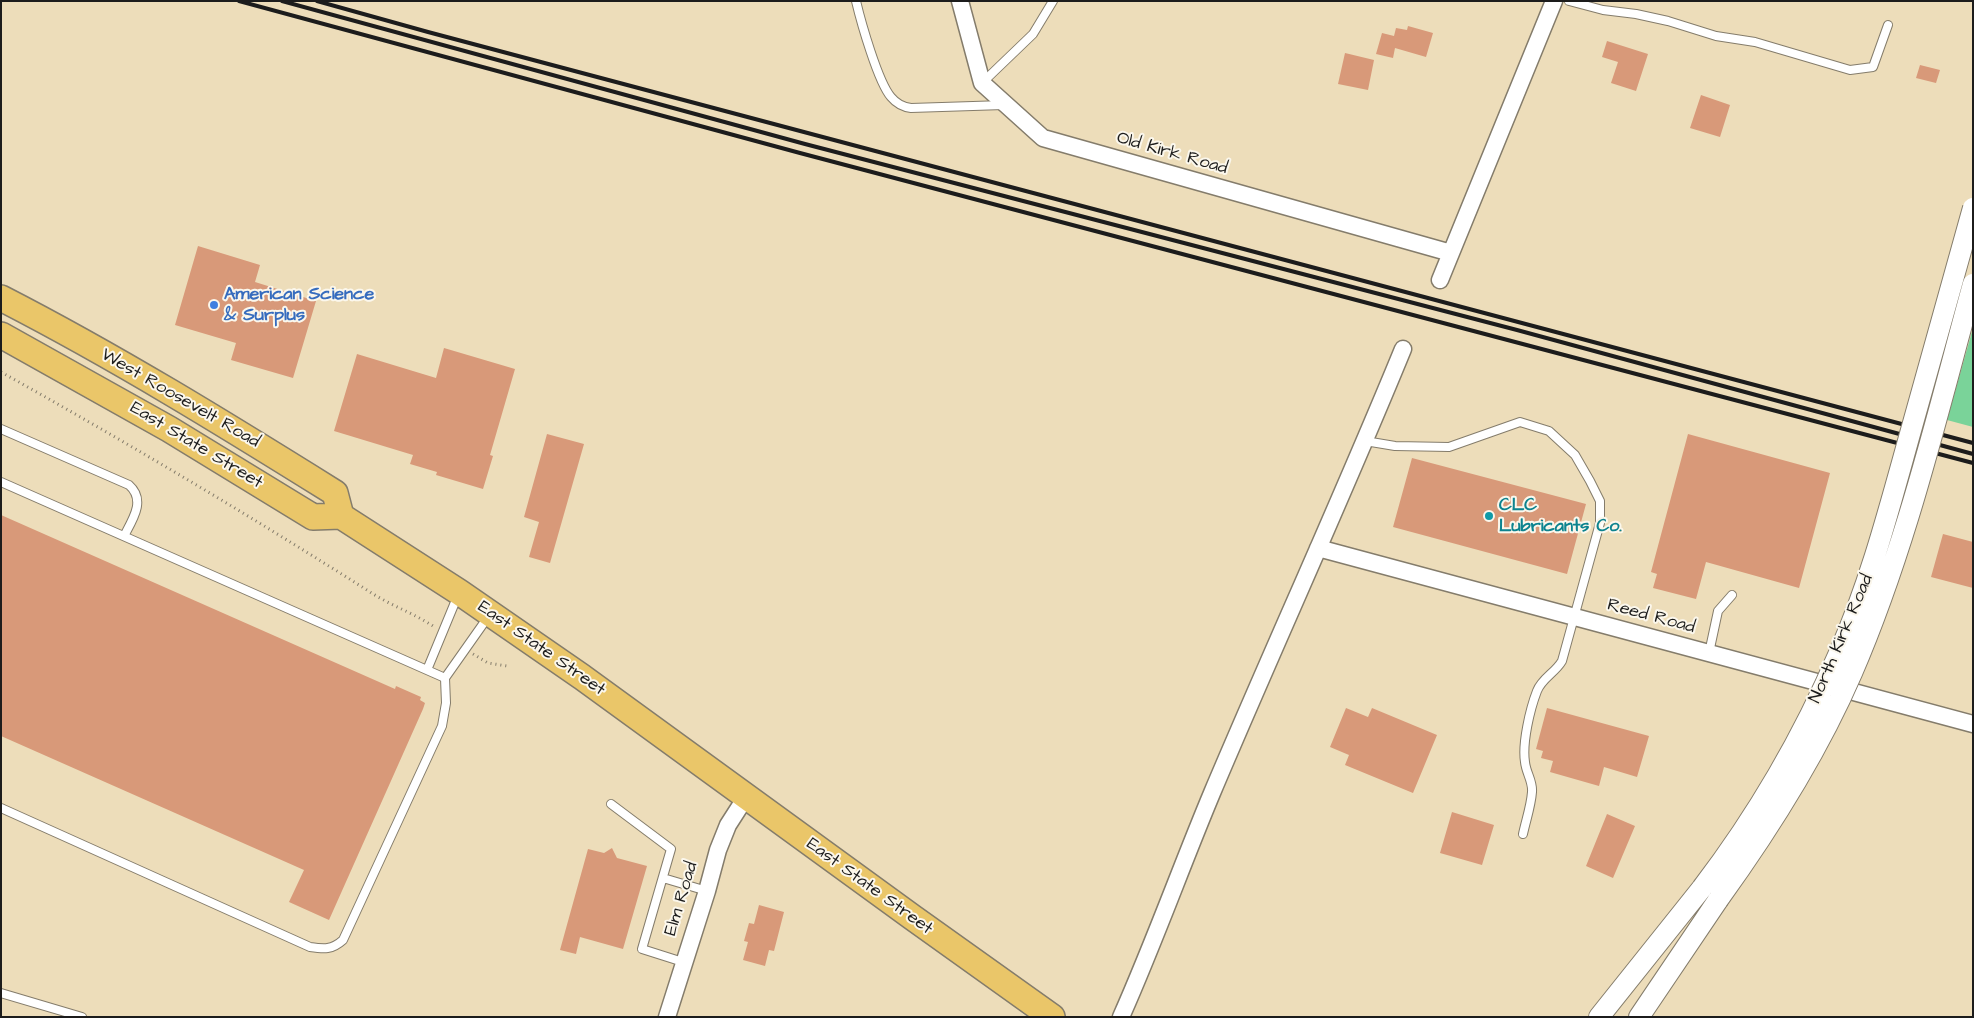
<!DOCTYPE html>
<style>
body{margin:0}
#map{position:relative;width:1974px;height:1018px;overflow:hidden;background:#edddba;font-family:"Architects Daughter",sans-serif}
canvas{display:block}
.frame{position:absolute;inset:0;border:2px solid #1c1c1c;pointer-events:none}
</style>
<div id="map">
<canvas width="1974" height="1018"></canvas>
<div class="frame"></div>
</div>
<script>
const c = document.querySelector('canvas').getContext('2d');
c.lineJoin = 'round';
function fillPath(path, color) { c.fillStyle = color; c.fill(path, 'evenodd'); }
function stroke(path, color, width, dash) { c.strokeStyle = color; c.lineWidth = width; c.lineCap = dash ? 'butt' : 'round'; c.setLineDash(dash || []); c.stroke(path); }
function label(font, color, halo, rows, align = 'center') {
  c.font = font + ' "Architects Daughter",sans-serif'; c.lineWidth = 4; c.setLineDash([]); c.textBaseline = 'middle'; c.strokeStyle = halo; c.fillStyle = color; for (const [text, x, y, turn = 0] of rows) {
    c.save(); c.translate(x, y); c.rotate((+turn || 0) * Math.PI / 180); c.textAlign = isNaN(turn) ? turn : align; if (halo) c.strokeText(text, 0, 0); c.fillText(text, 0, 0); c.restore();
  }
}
fillPath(new Path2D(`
 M 1973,328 L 1973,427 L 1947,420 Z`), '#7ad399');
fillPath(new Path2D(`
 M 1408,26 L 1433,33 L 1426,57 L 1395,48 L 1393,58 L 1376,54 L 1382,33 L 1394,36 L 1396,28 L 1407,30 Z
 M 1607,41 L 1648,54 L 1636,91 L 1611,83 L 1618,62 L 1602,57 Z
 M 1345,53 L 1374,60 L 1368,90 L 1338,84 Z
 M 1920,65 L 1940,70 L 1936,83 L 1916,78 Z
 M 1701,95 L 1730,105 L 1720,137 L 1690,128 Z
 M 198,246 L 260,265 L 255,282 L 316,301 L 293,378 L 231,360 L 236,343 L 175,325 Z
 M 444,348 L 515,369 L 490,455 L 493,456 L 483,489 L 436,475 L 437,472 L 410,464 L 413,455 L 334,431 L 357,354 L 436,378 Z
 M 547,434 L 584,444 L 550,563 L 529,557 L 539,522 L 524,517 Z
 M 1688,434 L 1830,473 L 1799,588 L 1706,562 L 1696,599 L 1653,588 L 1657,574 L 1651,572 Z
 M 1412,458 L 1586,504 L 1567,574 L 1393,527 Z
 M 1,515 L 395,689 L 396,686 L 421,697 L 420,700 L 425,703 L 423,709 L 329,920 L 289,902 L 304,870 L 1,736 Z
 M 1943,534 L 1973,542 L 1973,588 L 1931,577 Z
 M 1346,708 L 1368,717 L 1372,708 L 1437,735 L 1413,793 L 1345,765 L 1349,755 L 1330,747 Z
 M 1547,708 L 1649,736 L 1637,777 L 1604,767 L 1599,786 L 1550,772 L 1553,761 L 1541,758 L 1543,751 L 1536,749 Z
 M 1452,812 L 1494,825 L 1482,865 L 1440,853 Z
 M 1607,814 L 1635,826 L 1613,878 L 1586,866 Z
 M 612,848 L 617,858 L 647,866 L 623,949 L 580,937 L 576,954 L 560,950 L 588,849 L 604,853 Z
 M 759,905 L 784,912 L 774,951 L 769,950 L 765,966 L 743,960 L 748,942 L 744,941 L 749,923 L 754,924 Z`), '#d89979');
const service = new Path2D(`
 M 856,1 C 861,22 878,82 891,97 C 896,103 902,107 911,108 L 1004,105
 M 1569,1 L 1603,10 L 1636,14 L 1668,21 L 1716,36 L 1755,42 L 1850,70 L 1873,67 L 1888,25
 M 982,83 L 1033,34 L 1053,1
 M 1,429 L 129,485 C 146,500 133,519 124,536
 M 1365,441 L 1395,446 L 1449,447 L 1520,422 L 1549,431 L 1575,455 L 1590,481 L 1600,501 L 1600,523 L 1562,661 C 1555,673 1542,678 1537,691 C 1530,709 1522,743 1525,762 C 1526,773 1533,781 1532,792 C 1531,806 1526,820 1523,834
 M 1,482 L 445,678
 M 1709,653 L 1718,611 L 1732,595
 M 427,670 L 458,595
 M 611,804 L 671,849 L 642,949 L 683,962
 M 1,808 L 310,947 C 324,949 332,950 343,940 L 442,726 L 446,703 L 445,678 L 488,617
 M 663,878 L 707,891
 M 1,993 L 82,1017`);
const minor = new Path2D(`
 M 960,1 L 982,83 L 1043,138 L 1451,253
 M 1440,280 L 1554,1
 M 1318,548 L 1973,724
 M 667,1017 L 707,891 L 718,850 L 728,825 L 746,797
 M 1121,1017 C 1154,943 1181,867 1212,793 C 1275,644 1342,498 1403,349`);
const tertiary = new Path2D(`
 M 1599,1017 L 1702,888
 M 1639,1017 L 1718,900`);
const primary = new Path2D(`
 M 1,298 C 116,357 226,425 335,493 L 341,516
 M 1,335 L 169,429 L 313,517 L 341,516 L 459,592 L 582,677 L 912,917 L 1052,1017`);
stroke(service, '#847c6b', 10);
stroke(minor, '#847c6b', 19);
stroke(tertiary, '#847c6b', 22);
stroke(primary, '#847c6b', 28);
stroke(new Path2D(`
 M 1,372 C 126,442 249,515 370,592 C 390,605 413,613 433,626
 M 473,654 L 488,663 L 507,666`), '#847c6b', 3, [1, 4]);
stroke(service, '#fff', 8);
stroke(minor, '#fff', 16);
stroke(tertiary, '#fff', 20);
stroke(primary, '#eac669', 25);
stroke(new Path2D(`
 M 239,1 L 800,153 L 1973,463
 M 282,1 L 805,144 L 1517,330 L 1973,454
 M 317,1 L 428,32 L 1973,443`), '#1c1c1c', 4);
const tertiaryBridge = new Path2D(`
 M 1702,888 C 1757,816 1803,737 1839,653 C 1869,585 1888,513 1908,441 C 1930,364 1951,286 1973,208
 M 1718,900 C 1770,828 1817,754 1852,673 C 1906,548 1937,415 1973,284`);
stroke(tertiaryBridge, '#847c6b', 22, []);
stroke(tertiaryBridge, '#fff', 20);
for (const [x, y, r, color] of [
 [214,305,5,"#3f7fe0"],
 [1489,516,5,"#0f9aa8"]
]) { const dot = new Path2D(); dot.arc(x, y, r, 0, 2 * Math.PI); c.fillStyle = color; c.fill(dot); stroke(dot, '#fbf7ec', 2); }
label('18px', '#1c1c1c', '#fbf7ec', [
 ["Old Kirk Road",1172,154,16],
 ["West Roosevelt Road",180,399,30],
 ["East State Street",196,446,31],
 ["Reed Road",1651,617,15],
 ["North Kirk Road",1842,639,-67],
 ["East State Street",541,649,35],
 ["East State Street",869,887,36],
 ["Elm Road",682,899,-73]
]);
label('bold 18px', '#366cbe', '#fbf7ec', [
 ["American Science",224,295],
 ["& Surplus",224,316]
], 'left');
label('bold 18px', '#0d838f', '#fbf7ec', [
 ["CLC",1499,506],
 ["Lubricants Co.",1499,527]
], 'left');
</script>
